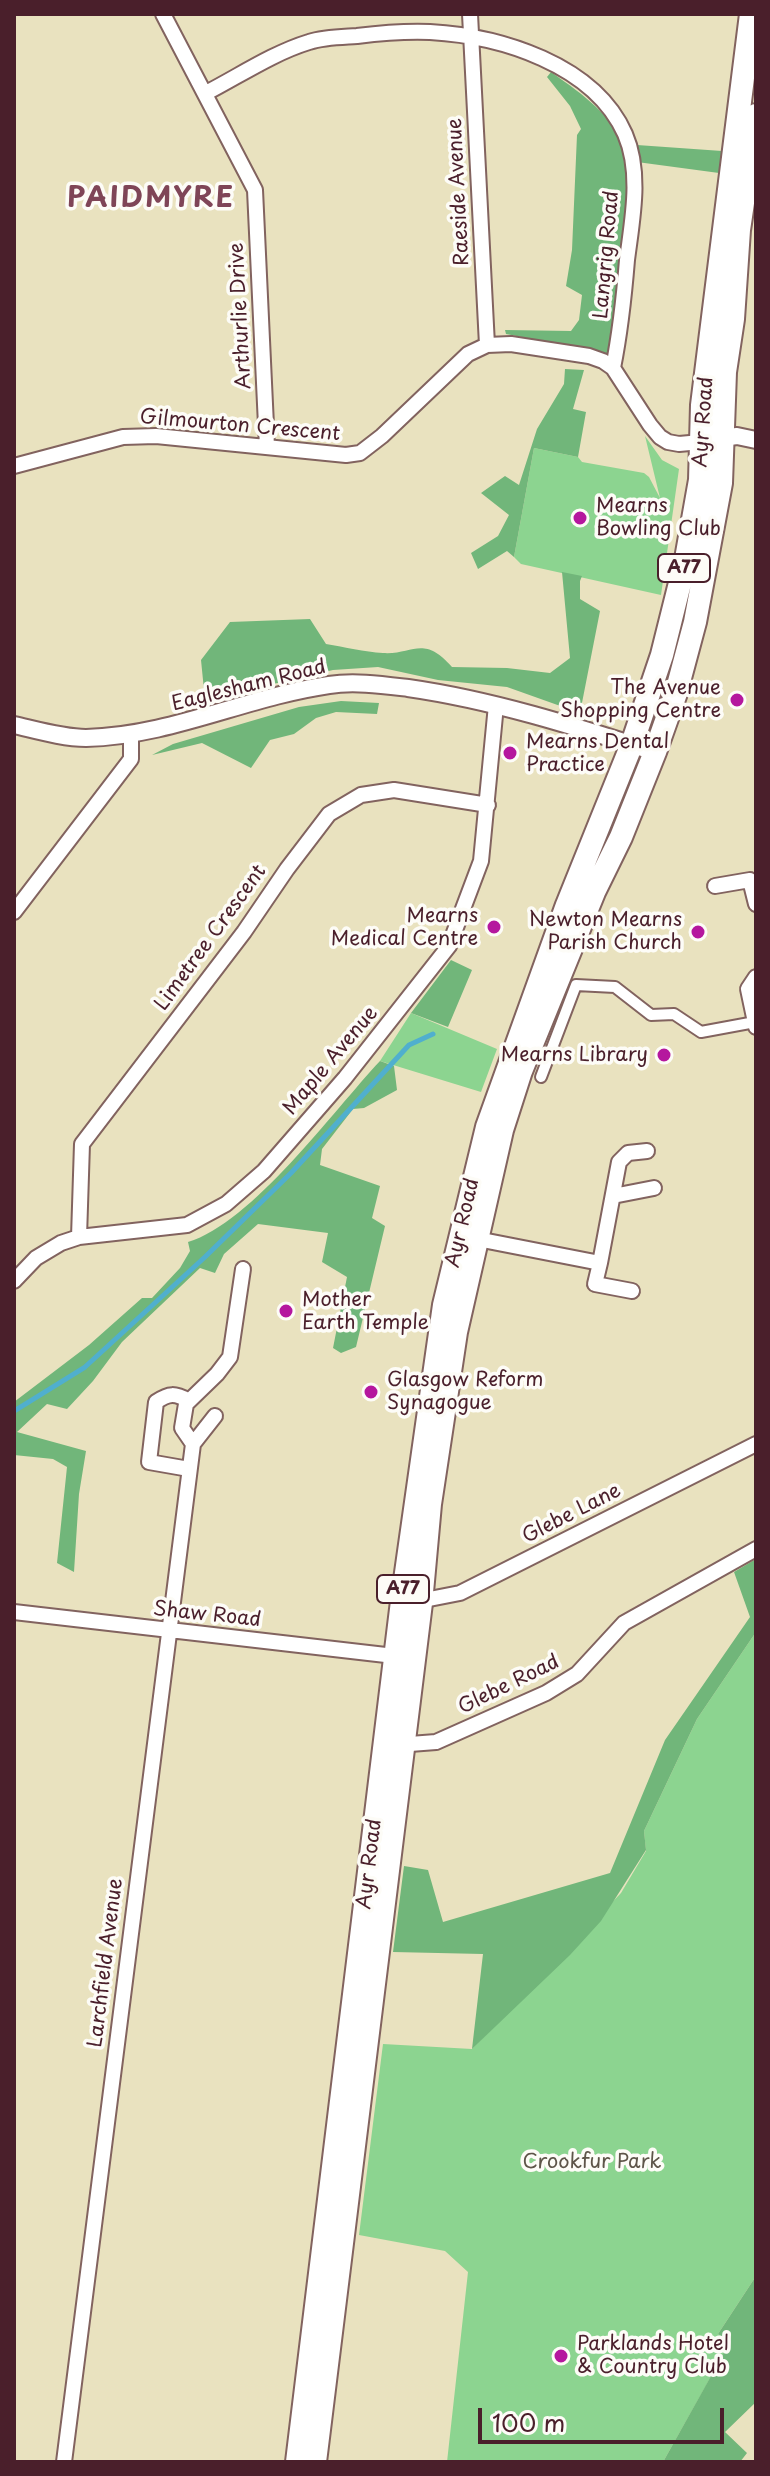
<!DOCTYPE html>
<style>
body{margin:0}
#map{position:relative;width:770px;height:2476px;overflow:hidden;background:#e9e2bf;font-family:"Playpen Sans",sans-serif}
canvas{display:block}
.frame{position:absolute;inset:0;border:16px solid #4a1f2b;pointer-events:none}
.scale{position:absolute;left:478px;top:2408px;width:246px;height:36px;box-sizing:border-box;border:4px solid #4a1f2b;border-top:0;padding-left:10px;font-size:24px;line-height:28px;white-space:nowrap;color:#4a1f2b;-webkit-text-stroke:6px #fdfcf7;paint-order:stroke}
</style>
<div id="map">
<canvas width="770" height="2476"></canvas>
<div class="frame"></div>
<div class="scale">100 m</div>
</div>
<script>
const c = document.querySelector('canvas').getContext('2d');
c.lineJoin = 'round';
function fillPath(path, color) { c.fillStyle = color; c.fill(path, 'evenodd'); }
function stroke(path, color, width, dash) { c.strokeStyle = color; c.lineWidth = width; c.lineCap = dash ? 'butt' : 'round'; c.setLineDash(dash || []); c.stroke(path); }
function label(font, color, halo, rows, align = 'center') {
  c.font = font + ' "Playpen Sans",sans-serif'; c.lineWidth = 7; c.setLineDash([]); c.textBaseline = 'middle'; c.strokeStyle = halo; c.fillStyle = color; for (const [text, x, y, turn = 0] of rows) {
    c.save(); c.translate(x, y); c.rotate((+turn || 0) * Math.PI / 180); c.textAlign = isNaN(turn) ? turn : align; if (halo) c.strokeText(text, 0, 0); c.fillText(text, 0, 0); c.restore();
  }
}
fillPath(new Path2D(`
 M 645,436 L 662,460 L 679,469 L 661,595 L 521,564 L 514,557 L 534,448 L 578,457 L 582,462 L 644,473 L 649,477 L 660,498 Z
 M 411,1013 L 497,1049 L 481,1092 L 380,1061 Z
 M 756,1632 L 756,2276 L 718,2334 L 731,2341 L 663,2462 L 447,2462 L 468,2272 L 445,2251 L 359,2235 L 383,2044 L 472,2049 L 621,1893 L 646,1851 L 644,1831 L 697,1719 Z`), '#8cd490');
fillPath(new Path2D(`
 M 551,72 C 575,89 609,112 621,140 C 639,180 616,306 611,354 L 506,334 L 505,330 L 571,331 L 579,320 L 582,295 L 566,286 L 572,250 L 577,135 L 581,129 L 570,106 L 547,77 Z
 M 630,134 L 637,145 L 722,151 L 719,173 L 637,162 Z
 M 565,369 L 584,370 L 573,409 L 586,412 L 578,457 L 534,448 L 514,557 L 507,551 L 478,569 L 471,553 L 498,536 L 509,515 L 481,493 L 505,476 L 519,485 L 537,429 L 564,384 Z
 M 562,572 L 582,576 L 580,581 L 580,599 L 600,611 L 580,713 L 507,687 L 438,680 L 378,667 L 333,670 L 205,700 L 201,660 L 230,622 L 310,619 L 326,644 C 345,647 364,652 383,653 C 413,655 423,634 452,667 L 507,668 L 550,673 L 570,658 Z
 M 341,701 L 379,703 L 377,714 L 336,712 L 316,718 L 294,734 L 270,740 L 251,768 L 202,743 L 152,755 L 173,744 L 299,707 Z
 M 451,960 L 472,970 L 448,1027 L 411,1013 Z
 M 380,1061 L 394,1066 L 397,1090 L 364,1108 L 353,1109 L 322,1149 L 320,1165 L 380,1186 L 372,1218 L 385,1226 L 356,1347 L 341,1353 L 333,1348 L 347,1277 L 322,1262 L 328,1233 L 258,1224 L 224,1254 L 215,1273 L 200,1268 L 122,1342 L 93,1381 L 67,1409 L 47,1404 L 17,1432 L 86,1451 L 79,1494 L 74,1572 L 57,1563 L 67,1467 L 53,1459 L 14,1455 L 14,1402 L 89,1345 L 142,1298 L 152,1298 L 180,1268 L 190,1251 L 188,1242 C 252,1223 333,1111 380,1061 Z
 M 756,1559 L 756,1632 L 697,1719 L 644,1831 L 646,1850 L 601,1921 L 570,1955 L 472,2049 L 483,1954 L 393,1952 L 404,1866 L 428,1870 L 443,1922 L 610,1873 L 665,1740 L 750,1617 L 734,1572 Z
 M 756,2276 L 756,2402 L 725,2432 L 747,2453 L 740,2462 L 663,2462 L 730,2342 L 718,2334 Z`), '#71b67a');
stroke(new Path2D(`
 M 14,1411 L 85,1367 L 205,1257 L 291,1173 L 409,1045 L 433,1034`), '#50afce', 5);
const pedestrian = new Path2D(`
 M 541,1077 L 576,985 L 615,987 L 651,1015 L 674,1014 L 701,1032 L 755,1022`);
const minor = new Path2D(`
 M 163,14 L 255,190 L 267,447
 M 470,14 L 487,345
 M 206,93 C 239,76 273,53 309,42 C 324,37 342,37 357,36 C 381,33 406,31 430,32 C 500,36 594,64 625,134 C 642,173 632,220 627,260 C 624,297 620,333 613,368
 M 14,466 L 123,437 L 156,436 L 346,455 L 360,453 L 382,436 L 468,354 L 487,345 L 511,344 L 589,356 L 603,361 L 613,368 L 650,425 L 660,437 L 668,442 L 679,444 L 701,442
 M 715,886 L 750,880 L 756,904
 M 14,912 L 131,759 L 131,734
 M 756,977 L 748,989 L 756,1027
 M 613,1196 L 654,1188
 M 79,1237 L 82,1144 L 244,932 L 287,869 L 329,814 L 361,795 L 394,790 L 488,805
 M 472,1238 L 600,1263 L 595,1284 L 632,1291
 M 600,1263 L 619,1162 L 628,1153 L 647,1151
 M 14,1281 L 36,1258 L 61,1243 L 79,1237 L 187,1225 L 226,1204 L 264,1171 L 345,1078 L 449,946 L 481,861 L 496,705
 M 193,1444 L 215,1416
 M 189,1469 L 149,1462 L 156,1402 C 169,1393 175,1393 189,1401
 M 414,1602 L 460,1593 L 756,1444
 M 14,1612 L 403,1657
 M 397,1745 L 436,1742 L 546,1693 L 577,1674 L 624,1623 L 756,1549
 M 64,2462 L 193,1444 L 182,1428 L 186,1404 L 217,1374 L 230,1357 L 243,1269`);
const tertiary = new Path2D(`
 M 714,439 L 737,436 L 756,440
 M 14,725 C 36,730 63,738 86,738 C 171,736 246,697 329,685 C 354,681 383,685 408,688 C 492,700 574,726 655,752`);
const primary = new Path2D(`
 M 297,2462 L 402,1601 L 444,1305 L 487,1127 L 567,905 L 632,744 L 662,655 L 686,559 L 700,480 L 702,405 L 751,14
 M 315,2462 L 421,1603 L 430,1504 L 456,1332 L 502,1130 L 521,1071 L 594,892 L 621,837 L 655,752 L 676,693 L 695,622 L 721,483 L 725,372 L 733,319 L 739,230 L 756,115`);
stroke(pedestrian, '#82635f', 14);
stroke(minor, '#82635f', 18);
stroke(tertiary, '#82635f', 20);
stroke(primary, '#82635f', 26);
stroke(pedestrian, '#fff', 10);
stroke(minor, '#fff', 14);
stroke(tertiary, '#fff', 16);
stroke(primary, '#fff', 22);
for (const [x, y, r, color] of [
 [580,518,8,"#b5179e"],
 [737,700,8,"#b5179e"],
 [510,753,8,"#b5179e"],
 [494,927,8,"#b5179e"],
 [698,932,8,"#b5179e"],
 [664,1055,8,"#b5179e"],
 [286,1311,8,"#b5179e"],
 [371,1392,8,"#b5179e"],
 [561,2356,8,"#b5179e"]
]) { const dot = new Path2D(); dot.arc(x, y, r, 0, 2 * Math.PI); c.fillStyle = color; c.fill(dot); stroke(dot, '#fdfcf7', 3); }
for (const [x, y, w] of [
 [684,568,52],
 [403,1589,52]
]) { const box = new Path2D(); box.roundRect(x - w / 2, y - 14, w, 28, 6); c.fillStyle = '#fdfcf7'; c.fill(box); stroke(box, '#4a1f2b', 2); }
label('bold 18px', '#4a1f2b', null, [
 ["A77",684,568],
 ["A77",403,1589]
]);
label('20px', '#4a1f2b', '#fdfcf7', [
 ["Raeside Avenue",459,192,-93],
 ["Langrig Road",607,255,-85],
 ["Arthurlie Drive",241,316,-93],
 ["Ayr Road",704,422,-86],
 ["Gilmourton Crescent",240,426,5],
 ["Eaglesham Road",249,686,-14],
 ["Limetree Crescent",211,938,-54],
 ["Maple Avenue",331,1061,-50],
 ["Ayr Road",463,1223,-77],
 ["Glebe Lane",572,1514,-27],
 ["Shaw Road",207,1615,6],
 ["Glebe Road",509,1685,-26],
 ["Ayr Road",370,1864,-83],
 ["Larchfield Avenue",106,1963,-83]
]);
label('20px', '#4a1f2b', '#fdfcf7', [
 ["Mearns",596,506],
 ["Bowling Club",596,529],
 ["The Avenue",721,688,"right"],
 ["Shopping Centre",721,711,"right"],
 ["Mearns Dental",526,742],
 ["Practice",526,765],
 ["Mearns",478,916,"right"],
 ["Medical Centre",478,939,"right"],
 ["Newton Mearns",682,920,"right"],
 ["Parish Church",682,943,"right"],
 ["Mearns Library",648,1055,"right"],
 ["Mother",302,1300],
 ["Earth Temple",302,1323],
 ["Glasgow Reform",387,1380],
 ["Synagogue",387,1403],
 ["Parklands Hotel",577,2344],
 ["& Country Club",577,2367]
], 'left');
label('20px', '#5e5549', '#fdfcf7', [
 ["Crookfur Park",592,2162]
]);
c.letterSpacing = '2px';
label('bold 28px', '#7f4557', '#fdfcf7', [
 ["PAIDMYRE",151,199]
]);
c.letterSpacing = '0px';
</script>
